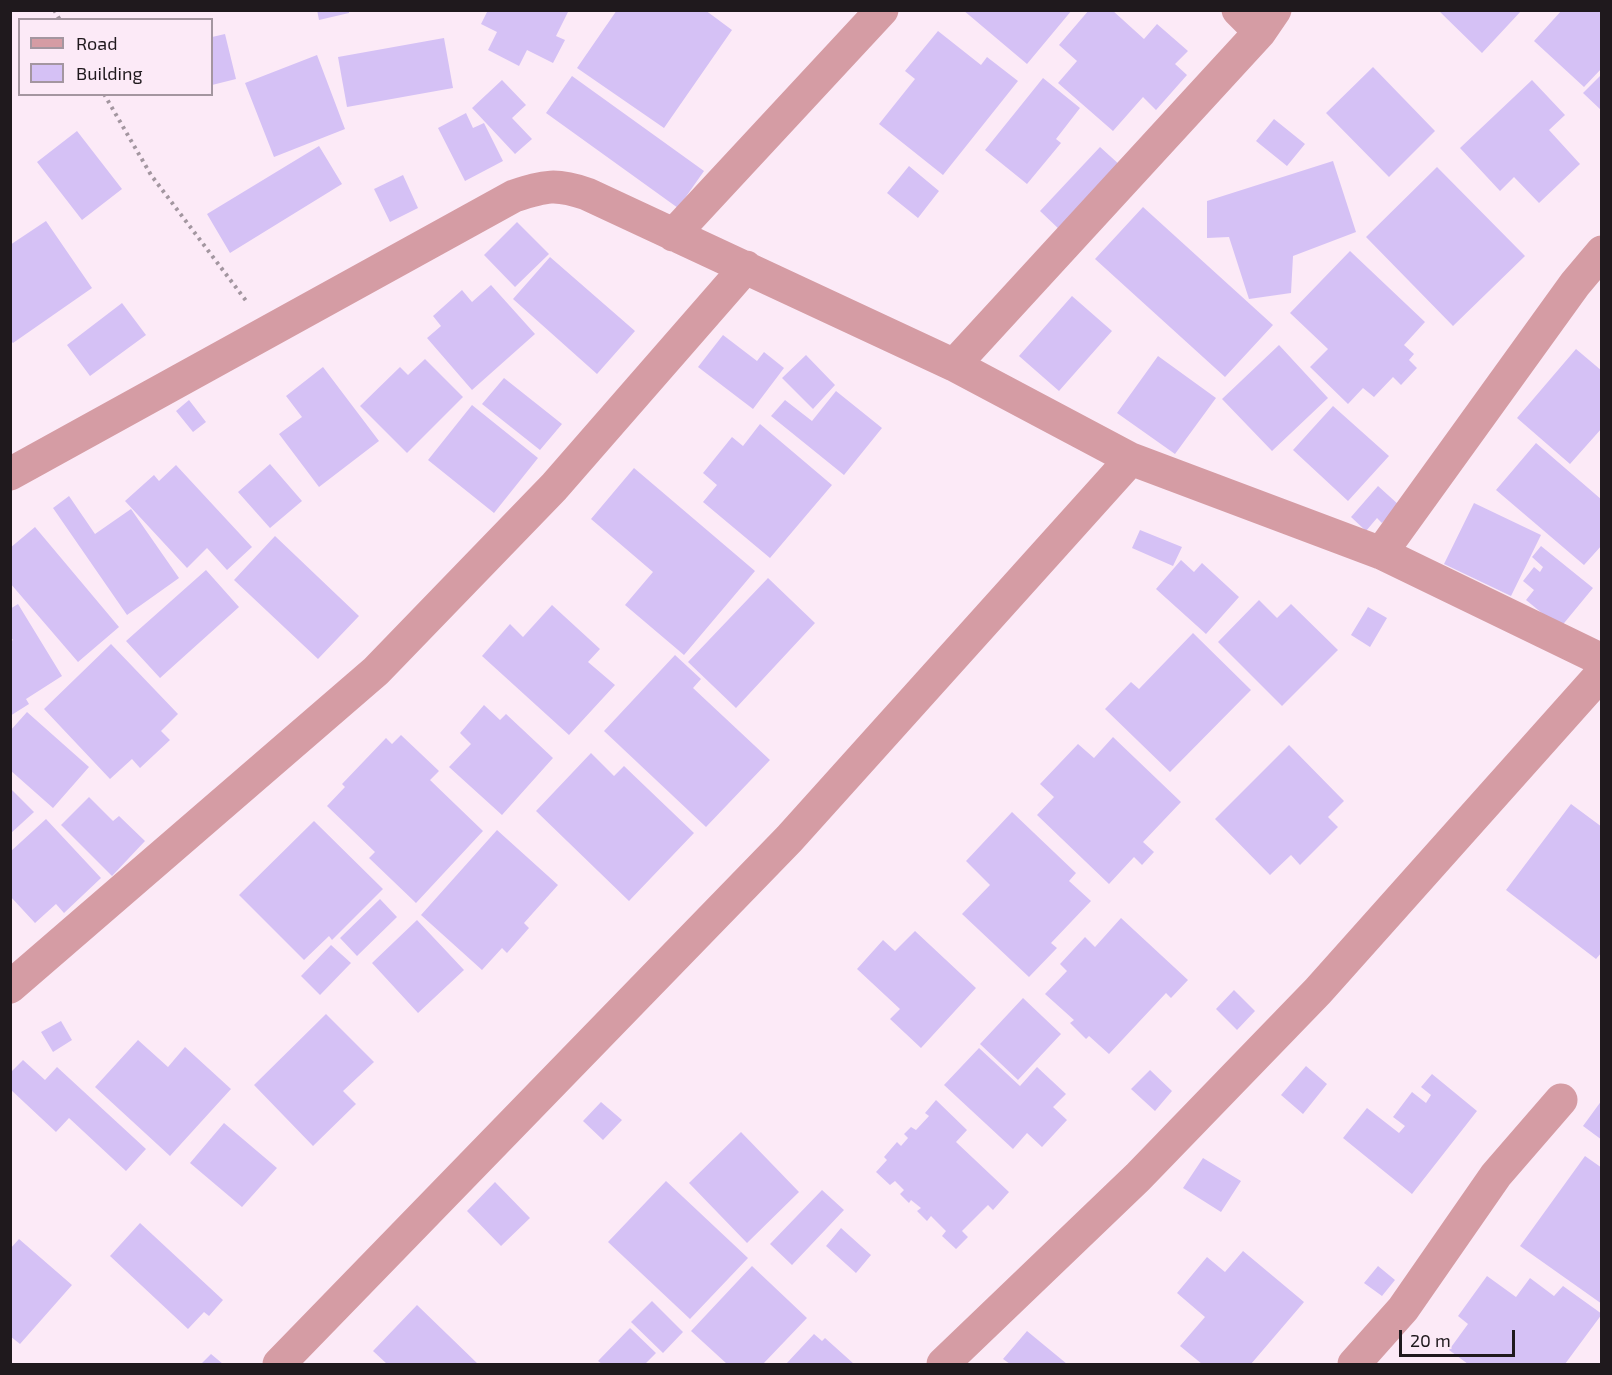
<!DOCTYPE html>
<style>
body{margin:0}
#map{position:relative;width:1612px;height:1375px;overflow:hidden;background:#fceaf7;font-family:"Exo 2",sans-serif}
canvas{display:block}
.frame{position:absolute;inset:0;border:12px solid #1f191d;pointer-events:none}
.legend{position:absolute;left:18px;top:18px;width:195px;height:78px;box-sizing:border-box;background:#fceaf7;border:2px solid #a496a0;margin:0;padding:8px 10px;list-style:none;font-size:18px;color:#1f191d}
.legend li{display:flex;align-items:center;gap:12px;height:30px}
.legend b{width:30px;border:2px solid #a496a0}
.scale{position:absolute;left:1399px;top:1330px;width:116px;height:27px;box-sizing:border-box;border:3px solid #1f191d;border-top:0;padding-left:8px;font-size:18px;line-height:21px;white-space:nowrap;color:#1f191d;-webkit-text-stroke:4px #fceaf7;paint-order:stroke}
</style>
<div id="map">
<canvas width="1612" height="1375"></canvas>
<div class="frame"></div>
<ul class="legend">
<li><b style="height:8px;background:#d59ca4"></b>Road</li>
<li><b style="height:16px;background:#d5c1f5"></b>Building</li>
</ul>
<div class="scale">20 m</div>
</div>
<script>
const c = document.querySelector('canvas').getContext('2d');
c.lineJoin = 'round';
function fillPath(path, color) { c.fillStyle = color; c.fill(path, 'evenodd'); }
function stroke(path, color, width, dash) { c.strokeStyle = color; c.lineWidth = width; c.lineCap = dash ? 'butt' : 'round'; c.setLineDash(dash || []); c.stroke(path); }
fillPath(new Path2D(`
 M 317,10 L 349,10 L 349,13 L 319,20 Z
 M 488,10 L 569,10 L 556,36 L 565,40 L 553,63 L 527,50 L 519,66 L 488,50 L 497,32 L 481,24 Z
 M 617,10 L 705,10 L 732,30 L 664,128 L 577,68 Z
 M 963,10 L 1072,10 L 1027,64 Z
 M 1089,10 L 1112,10 L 1144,39 L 1157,24 L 1188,51 L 1175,64 L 1187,75 L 1156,110 L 1143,97 L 1113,131 L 1058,83 L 1077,61 L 1059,45 Z
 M 1438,10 L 1522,10 L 1482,53 Z
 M 1562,10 L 1602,10 L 1602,68 L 1584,87 L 1534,41 Z
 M 938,31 L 981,65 L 987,57 L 1018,81 L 943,175 L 879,124 L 915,79 L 905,71 Z
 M 225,34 L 236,79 L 212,85 L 212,37 Z
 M 444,38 L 453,88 L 347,107 L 338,57 Z
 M 317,55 L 345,129 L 274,157 L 245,83 Z
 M 1373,67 L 1435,131 L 1389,177 L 1326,113 Z
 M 1602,74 L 1602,111 L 1583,93 Z
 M 572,76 L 704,171 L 678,208 L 546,113 Z
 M 1043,78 L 1080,108 L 1056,139 L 1061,143 L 1027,184 L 985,150 Z
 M 502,80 L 526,105 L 512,118 L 532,139 L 515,154 L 472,108 Z
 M 1532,80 L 1565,115 L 1549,130 L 1580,164 L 1539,203 L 1514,177 L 1500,191 L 1460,148 Z
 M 466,113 L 473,128 L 484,123 L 503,161 L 465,181 L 438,128 Z
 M 1274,119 L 1305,144 L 1287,166 L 1256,141 Z
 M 77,131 L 122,189 L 82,220 L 37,162 Z
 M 319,146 L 342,184 L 230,253 L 207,214 Z
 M 1100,147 L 1121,166 L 1061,231 L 1040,211 Z
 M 1333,161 L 1356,232 L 1293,256 L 1291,293 L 1249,299 L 1229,237 L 1207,238 L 1207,201 Z
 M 909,166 L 939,191 L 918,218 L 887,193 Z
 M 1437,167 L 1525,256 L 1453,326 L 1366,237 Z
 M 403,175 L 418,208 L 390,222 L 374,189 Z
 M 1143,207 L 1273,325 L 1225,377 L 1095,259 Z
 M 46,221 L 92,288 L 13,343 L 10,340 L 10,245 Z
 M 517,222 L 549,254 L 515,287 L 484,255 Z
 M 1350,251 L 1425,322 L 1404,345 L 1414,354 L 1409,360 L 1417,368 L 1401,385 L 1393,377 L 1374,397 L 1363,388 L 1348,404 L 1310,367 L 1328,349 L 1290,313 Z
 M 550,257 L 635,331 L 597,374 L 513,299 Z
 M 491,285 L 535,334 L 472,390 L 427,338 L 441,326 L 433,316 L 462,290 L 472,302 Z
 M 1072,296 L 1112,331 L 1059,391 L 1019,356 Z
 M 122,303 L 146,335 L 90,376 L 67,345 Z
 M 723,335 L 757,361 L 764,352 L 784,368 L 753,409 L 698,367 Z
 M 1279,345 L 1328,398 L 1272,451 L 1222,399 Z
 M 1576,349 L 1602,371 L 1602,428 L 1570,464 L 1517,418 Z
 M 806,355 L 835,385 L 813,409 L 782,378 Z
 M 1158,356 L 1216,398 L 1175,454 L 1117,413 Z
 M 425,359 L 463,397 L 407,453 L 360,406 L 400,367 L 408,375 Z
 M 323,367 L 379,441 L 319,487 L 279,434 L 302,417 L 286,396 Z
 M 504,378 L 562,424 L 540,450 L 482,404 Z
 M 836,391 L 882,428 L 844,475 L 771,416 L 785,400 L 812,421 Z
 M 189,400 L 206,422 L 193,432 L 176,411 Z
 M 472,405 L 538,458 L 494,513 L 428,460 Z
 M 1333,406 L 1389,456 L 1348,501 L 1293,450 Z
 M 760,424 L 832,485 L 770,558 L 703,502 L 717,485 L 703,473 L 732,437 L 743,446 Z
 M 1536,443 L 1602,500 L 1602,545 L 1584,565 L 1496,490 Z
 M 270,464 L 302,501 L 270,528 L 238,492 Z
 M 176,465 L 252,547 L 227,570 L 207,548 L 187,568 L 125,501 L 154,475 L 159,481 Z
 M 634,468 L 755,571 L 684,655 L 625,605 L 653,572 L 591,519 Z
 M 1378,486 L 1399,505 L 1382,523 L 1377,518 L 1366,531 L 1351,517 Z
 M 69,496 L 95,534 L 131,509 L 179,578 L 127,615 L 53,508 Z
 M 1474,503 L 1541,535 L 1511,596 L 1444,564 Z
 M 35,527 L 119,627 L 78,662 L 10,583 L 10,548 Z
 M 1140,530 L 1182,547 L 1173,566 L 1132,548 Z
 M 275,536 L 359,616 L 318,659 L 234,580 Z
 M 1541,546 L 1593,588 L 1560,628 L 1526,600 L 1534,590 L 1523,581 L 1534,567 L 1540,572 L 1543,567 L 1532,557 Z
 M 1181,560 L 1194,572 L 1202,563 L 1239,597 L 1206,634 L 1156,589 Z
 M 206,570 L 239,607 L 160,678 L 126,641 Z
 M 768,578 L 815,623 L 736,708 L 688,662 Z
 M 1259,600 L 1277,618 L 1291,604 L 1338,650 L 1282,706 L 1218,642 Z
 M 18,604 L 62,676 L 26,699 L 29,704 L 10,716 L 10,642 L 13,640 L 10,636 L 10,609 Z
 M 552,605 L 600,649 L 588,662 L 615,685 L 569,735 L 482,656 L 510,624 L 523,637 Z
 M 1368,607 L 1387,618 L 1370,647 L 1351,635 Z
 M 1193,633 L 1251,690 L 1170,772 L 1105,709 L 1131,682 L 1139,689 Z
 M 111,644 L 178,714 L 161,731 L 170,740 L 140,768 L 132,759 L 110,779 L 44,709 Z
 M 675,655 L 701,679 L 693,688 L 770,760 L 706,827 L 604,731 Z
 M 484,705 L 500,720 L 506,714 L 553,758 L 502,815 L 449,767 L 471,744 L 460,733 Z
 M 27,712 L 89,767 L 53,808 L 10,770 L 10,731 Z
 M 401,735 L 439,771 L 430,780 L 483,831 L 416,903 L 369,858 L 375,852 L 327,806 L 345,787 L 342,784 L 386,738 L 392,744 Z
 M 1113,737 L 1181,802 L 1143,842 L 1154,852 L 1142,865 L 1134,857 L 1109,884 L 1037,815 L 1054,797 L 1040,784 L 1078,744 L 1094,758 Z
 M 1289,745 L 1344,801 L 1328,817 L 1338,827 L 1300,865 L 1291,855 L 1270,875 L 1215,819 Z
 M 591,753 L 614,776 L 624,766 L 694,833 L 629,901 L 536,811 Z
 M 10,788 L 34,812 L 10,834 Z
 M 89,797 L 113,821 L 119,816 L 145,841 L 112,876 L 61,825 Z
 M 1571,804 L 1602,827 L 1602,952 L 1596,959 L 1506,890 Z
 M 1012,812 L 1076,873 L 1069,881 L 1091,901 L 1051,943 L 1057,948 L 1029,977 L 962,914 L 990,885 L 966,861 Z
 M 46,819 L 101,878 L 64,913 L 56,904 L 35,923 L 10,896 L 10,852 Z
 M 314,821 L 383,889 L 332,940 L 329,936 L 304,960 L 239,895 Z
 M 497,830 L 558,885 L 524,923 L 529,928 L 507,953 L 502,948 L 482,970 L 421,915 Z
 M 380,899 L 397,917 L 357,956 L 340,938 Z
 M 1121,918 L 1188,980 L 1171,998 L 1166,993 L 1109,1054 L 1089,1036 L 1086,1039 L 1070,1023 L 1074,1020 L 1045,994 L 1067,971 L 1060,964 L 1085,937 L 1095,947 Z
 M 417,920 L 464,970 L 418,1013 L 372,963 Z
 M 915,931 L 976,988 L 921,1048 L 890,1019 L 900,1009 L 857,969 L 883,940 L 895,951 Z
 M 331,945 L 351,963 L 320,995 L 301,976 Z
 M 1234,990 L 1255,1011 L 1237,1030 L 1216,1009 Z
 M 1023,998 L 1061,1034 L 1018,1080 L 980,1044 Z
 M 326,1014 L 374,1062 L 343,1091 L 356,1104 L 313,1146 L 254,1085 Z
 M 61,1021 L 72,1040 L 53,1052 L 41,1032 Z
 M 138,1040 L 168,1067 L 185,1047 L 231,1089 L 170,1156 L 95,1087 Z
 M 979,1048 L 1020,1086 L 1037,1067 L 1066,1094 L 1053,1107 L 1067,1120 L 1042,1147 L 1027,1133 L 1013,1149 L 944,1085 Z
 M 23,1060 L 45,1080 L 57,1067 L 146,1149 L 126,1171 L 69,1118 L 56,1132 L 10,1089 L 10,1073 Z
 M 1306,1066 L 1327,1084 L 1303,1114 L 1281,1095 Z
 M 1150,1070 L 1172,1091 L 1155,1111 L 1131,1089 Z
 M 1432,1074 L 1477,1111 L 1412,1194 L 1343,1138 L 1367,1108 L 1399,1133 L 1405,1126 L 1393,1117 L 1412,1092 L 1426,1103 L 1431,1095 L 1421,1087 Z
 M 936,1100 L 967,1130 L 956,1142 L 1009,1192 L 993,1210 L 988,1205 L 962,1231 L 968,1237 L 956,1249 L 942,1236 L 946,1231 L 931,1216 L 927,1221 L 917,1211 L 921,1208 L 911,1200 L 909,1203 L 900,1194 L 904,1190 L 895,1181 L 890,1185 L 876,1172 L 887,1160 L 884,1157 L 897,1142 L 901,1146 L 908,1138 L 904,1134 L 911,1127 L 916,1130 L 929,1116 L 925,1113 Z
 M 1602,1100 L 1602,1140 L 1583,1126 Z
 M 601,1102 L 622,1120 L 603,1140 L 583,1121 Z
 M 224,1123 L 277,1168 L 242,1207 L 190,1163 Z
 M 741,1132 L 799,1192 L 747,1243 L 689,1183 Z
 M 1585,1156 L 1602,1168 L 1602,1304 L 1520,1246 Z
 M 1203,1158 L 1241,1181 L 1221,1212 L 1183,1188 Z
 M 666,1181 L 748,1258 L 690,1319 L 608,1242 Z
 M 495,1182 L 530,1218 L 501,1246 L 467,1211 Z
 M 822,1190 L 844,1210 L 792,1265 L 770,1244 Z
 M 140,1223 L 223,1300 L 209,1316 L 204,1312 L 188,1329 L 110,1256 Z
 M 841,1228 L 871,1255 L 856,1273 L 826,1246 Z
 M 19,1239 L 72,1285 L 20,1344 L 10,1336 L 10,1249 Z
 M 1243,1251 L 1304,1302 L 1251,1364 L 1202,1364 L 1180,1346 L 1205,1317 L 1177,1293 L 1207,1257 L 1225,1272 Z
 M 752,1266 L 807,1318 L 763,1364 L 727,1364 L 691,1331 Z
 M 1378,1266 L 1395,1280 L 1382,1296 L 1364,1283 Z
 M 1487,1276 L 1516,1297 L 1530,1278 L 1554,1296 L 1563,1286 L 1602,1314 L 1565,1364 L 1468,1364 L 1449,1350 L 1468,1324 L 1458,1316 Z
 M 652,1301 L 683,1332 L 663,1353 L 631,1322 Z
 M 417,1305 L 478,1364 L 387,1364 L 373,1351 Z
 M 630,1328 L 656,1353 L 645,1364 L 602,1364 L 598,1361 Z
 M 1027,1331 L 1067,1364 L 1010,1364 L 1003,1359 Z
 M 814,1334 L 822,1341 L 825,1338 L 854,1364 L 786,1364 Z
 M 211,1354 L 223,1364 L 201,1364 Z`), '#d5c1f5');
stroke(new Path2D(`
 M 54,10 L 60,20
 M 104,94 L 151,175 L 247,302`), '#a396a0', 4, [3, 4.5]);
stroke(new Path2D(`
 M 1238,10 L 1260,32
 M 673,235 L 882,10
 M 954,365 L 1260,32 L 1275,10
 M 10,474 L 514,196 C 546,186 555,183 587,194 L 954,365 L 1131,459 L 1381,553 L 1602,660
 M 1381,553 L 1575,284 L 1602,252
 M 10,987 L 376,671 L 554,487 L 746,267
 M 279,1364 L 789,839 L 1131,459
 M 943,1364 L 1138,1177 L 1318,991 L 1602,673
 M 1354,1364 L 1403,1309 L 1496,1175 L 1561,1100`), '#d59ca4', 33);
</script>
